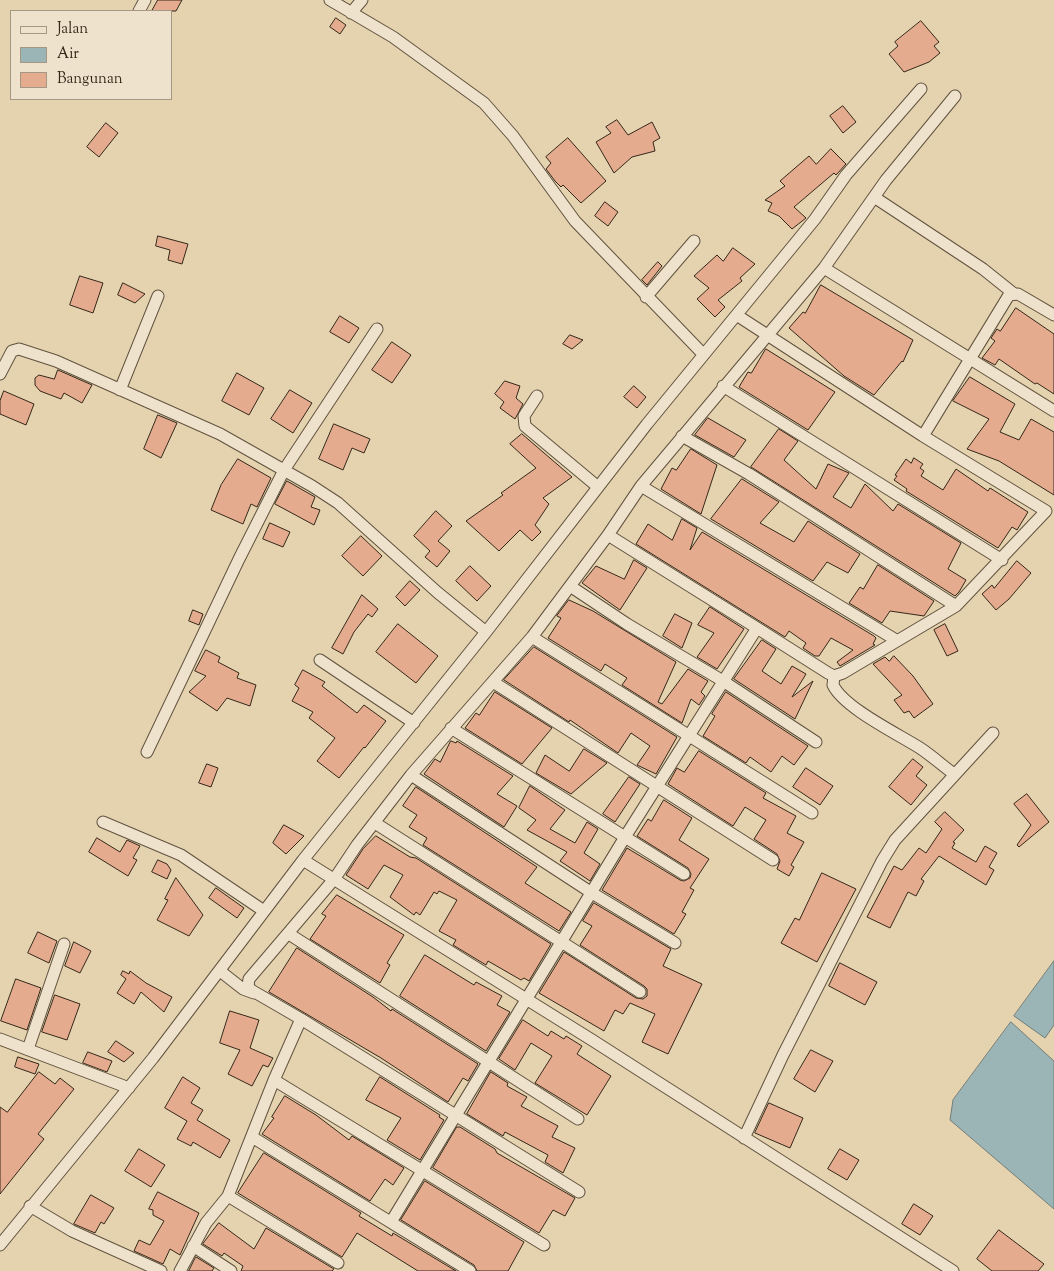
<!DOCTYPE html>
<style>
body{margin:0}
#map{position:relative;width:1054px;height:1271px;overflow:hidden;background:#e5d3b0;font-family:"Sorts Mill Goudy",serif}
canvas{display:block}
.legend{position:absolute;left:10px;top:10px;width:162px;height:90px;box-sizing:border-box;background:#eee2cc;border:1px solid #a49784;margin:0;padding:6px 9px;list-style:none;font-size:15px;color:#342718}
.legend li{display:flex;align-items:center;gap:10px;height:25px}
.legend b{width:25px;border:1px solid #a49784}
</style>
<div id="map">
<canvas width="1054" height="1271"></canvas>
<ul class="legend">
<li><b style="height:6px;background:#eee2cc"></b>Jalan</li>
<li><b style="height:14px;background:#9bb5b6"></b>Air</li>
<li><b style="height:14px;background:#e5ab8e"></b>Bangunan</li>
</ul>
</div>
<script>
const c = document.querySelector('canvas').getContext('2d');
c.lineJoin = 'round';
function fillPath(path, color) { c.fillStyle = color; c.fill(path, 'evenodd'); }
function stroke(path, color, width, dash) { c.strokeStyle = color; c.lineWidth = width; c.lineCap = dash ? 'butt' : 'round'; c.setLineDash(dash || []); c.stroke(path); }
const water = new Path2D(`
 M 1054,961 L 1054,1025 L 1045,1038 L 1014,1016 Z
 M 1011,1022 L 1054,1061 L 1054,1209 L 950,1120 L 953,1100 Z`);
fillPath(water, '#9bb5b6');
stroke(water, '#727c77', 1);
const building = new Path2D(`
 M 158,0 L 182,0 L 176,11 L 152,11 Z
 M 336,18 L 346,25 L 340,34 L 330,27 Z
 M 921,21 L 939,42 L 934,46 L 940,53 L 929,62 L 904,72 L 889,54 L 898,46 L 895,42 Z
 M 843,106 L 856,122 L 843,133 L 830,116 Z
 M 617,120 L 628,135 L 652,122 L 660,138 L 653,142 L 655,151 L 632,157 L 614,173 L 596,142 L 611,133 L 606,127 Z
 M 106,123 L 118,133 L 99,157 L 87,147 Z
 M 568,138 L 606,181 L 581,203 L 563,185 L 561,187 L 555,181 L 546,169 L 551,163 L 546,157 Z
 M 831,149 L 846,164 L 836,175 L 834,173 L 794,207 L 806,218 L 792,229 L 779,216 L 768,211 L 772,203 L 765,200 L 785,186 L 780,181 L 809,156 L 816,164 Z
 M 605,202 L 618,212 L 608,226 L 595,216 Z
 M 158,236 L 188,244 L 182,264 L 168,260 L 170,250 L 156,246 Z
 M 733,248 L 755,264 L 740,278 L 742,281 L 718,300 L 725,307 L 715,317 L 697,299 L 709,288 L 694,276 L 717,255 L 723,261 Z
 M 658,262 L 662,266 L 647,285 L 642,280 Z
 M 80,276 L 103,283 L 93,313 L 70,305 Z
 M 123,283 L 145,294 L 135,303 L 118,295 Z
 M 821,285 L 913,340 L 903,362 L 902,361 L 874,395 L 844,376 L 789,328 L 803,312 L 805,313 Z
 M 1016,308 L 1054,334 L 1054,394 L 1037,383 L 1035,384 L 999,359 L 995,365 L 982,358 L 995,341 L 991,338 L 997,329 L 1000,331 Z
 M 340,316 L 359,328 L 349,343 L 330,332 Z
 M 570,335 L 583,340 L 572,349 L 563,344 Z
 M 392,342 L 411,355 L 392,383 L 372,370 Z
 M 766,349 L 835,392 L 808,430 L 739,387 L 748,372 L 751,373 Z
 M 58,370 L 92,385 L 82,403 L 64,393 L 61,399 L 40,391 L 35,385 L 35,378 L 39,375 L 54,379 Z
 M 237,373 L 264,388 L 249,415 L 222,401 Z
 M 970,377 L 1015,404 L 1000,432 L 1019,440 L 1031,419 L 1054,432 L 1054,495 L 999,461 L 967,449 L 989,419 L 953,401 Z
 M 505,381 L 520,386 L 516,398 L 523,404 L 515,419 L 500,408 L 504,402 L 495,394 Z
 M 634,386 L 646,397 L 637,408 L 624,397 Z
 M 290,390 L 312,403 L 293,433 L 271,419 Z
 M 4,391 L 34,404 L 26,425 L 0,414 L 0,401 Z
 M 158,415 L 177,423 L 161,458 L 144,449 Z
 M 708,418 L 746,440 L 734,457 L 695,435 Z
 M 334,424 L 370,439 L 364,453 L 352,448 L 343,470 L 319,459 Z
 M 779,429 L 798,441 L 784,460 L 816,489 L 828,464 L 849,473 L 833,497 L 851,508 L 865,484 L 893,511 L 898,504 L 961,543 L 948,569 L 966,580 L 959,592 L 955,596 L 751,467 Z
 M 522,434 L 572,477 L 543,498 L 549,504 L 535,525 L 541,532 L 532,541 L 520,530 L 499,551 L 466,521 L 503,495 L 501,493 L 536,468 L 510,444 Z
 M 691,449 L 717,465 L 701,514 L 661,489 L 672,468 L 676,470 Z
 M 914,458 L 923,464 L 920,468 L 924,471 L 921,476 L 943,490 L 956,469 L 988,491 L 990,488 L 1028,512 L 1017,530 L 1012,527 L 998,548 L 906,491 L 907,489 L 894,480 L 897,476 L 895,475 L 906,459 L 911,463 Z
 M 238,459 L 271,478 L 257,507 L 251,504 L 243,524 L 211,510 L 221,485 Z
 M 742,479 L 779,502 L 760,523 L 794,542 L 808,521 L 860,554 L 848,573 L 827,562 L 813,581 L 711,519 Z
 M 287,481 L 315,497 L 311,507 L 320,510 L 314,525 L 275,504 Z
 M 436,511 L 452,526 L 438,541 L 450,551 L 437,567 L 425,557 L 430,551 L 414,536 Z
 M 682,519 L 697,528 L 690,550 L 702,532 L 874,636 L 876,638 L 873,644 L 875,645 L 840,666 L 837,662 L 853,650 L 831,638 L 819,656 L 815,656 L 803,648 L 806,643 L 789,631 L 785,637 L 636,544 L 648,524 L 672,540 Z
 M 270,523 L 290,532 L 283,547 L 263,539 Z
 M 361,536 L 382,556 L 363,576 L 342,556 Z
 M 634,560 L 647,568 L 620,610 L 582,583 L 596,566 L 624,579 Z
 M 1017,561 L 1031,573 L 1009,599 L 996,610 L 982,594 L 992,585 L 994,588 Z
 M 878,565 L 934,601 L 924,616 L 890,611 L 882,623 L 849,603 L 860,587 L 863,589 Z
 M 470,566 L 491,586 L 477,601 L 456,581 Z
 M 410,581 L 420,590 L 405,606 L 396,597 Z
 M 362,595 L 378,609 L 372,617 L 368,614 L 354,632 L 343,654 L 332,648 Z
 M 569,600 L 593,611 L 676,662 L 658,702 L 662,704 L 688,669 L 708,681 L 701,692 L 705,696 L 699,705 L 691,699 L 682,723 L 622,685 L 627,678 L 605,664 L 601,671 L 548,638 L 561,618 L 557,616 Z
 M 710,607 L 744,629 L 717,669 L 697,657 L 714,633 L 698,625 Z
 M 193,610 L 203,614 L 199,625 L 189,621 Z
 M 675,614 L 692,623 L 682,648 L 663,636 Z
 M 398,624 L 438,656 L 416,683 L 376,652 Z
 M 945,624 L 958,651 L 947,656 L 934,630 Z
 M 762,640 L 776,649 L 762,671 L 781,684 L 792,666 L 806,674 L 792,697 L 813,681 L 795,719 L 734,679 Z
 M 534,647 L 677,737 L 656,774 L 637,765 L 650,746 L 631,733 L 618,753 L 570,720 L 569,722 L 504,680 Z
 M 206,650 L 220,657 L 218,662 L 239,673 L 237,678 L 256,685 L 250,706 L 227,698 L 217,711 L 189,692 L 206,676 L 195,671 Z
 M 894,656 L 913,676 L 933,704 L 914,718 L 909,711 L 904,713 L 894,700 L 902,695 L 873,664 L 885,657 L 889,661 Z
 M 303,670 L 325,682 L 322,686 L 357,713 L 364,705 L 386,721 L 365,748 L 364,747 L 339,778 L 317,761 L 335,738 L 309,718 L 313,712 L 292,701 L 299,688 L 295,685 Z
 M 495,692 L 552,728 L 522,764 L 465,728 L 476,713 L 479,715 Z
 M 726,692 L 808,746 L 794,765 L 782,756 L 771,772 L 750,757 L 746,763 L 703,736 L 715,716 L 712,714 Z
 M 451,741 L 456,743 L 457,741 L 513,776 L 497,794 L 517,806 L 504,827 L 424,774 L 435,759 L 440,762 Z
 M 584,749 L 607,763 L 571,794 L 536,773 L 545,755 L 569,771 Z
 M 699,751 L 766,793 L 763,798 L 796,816 L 787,833 L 804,842 L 791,865 L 794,867 L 789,876 L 777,869 L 780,861 L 777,854 L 754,839 L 766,820 L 745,807 L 733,826 L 668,784 L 677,768 L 684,772 Z
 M 913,759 L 923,767 L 916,776 L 927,785 L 911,805 L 889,787 Z
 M 207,764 L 218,768 L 211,787 L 199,783 Z
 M 806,768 L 833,786 L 820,805 L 793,787 Z
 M 629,777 L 640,784 L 615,822 L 603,814 Z
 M 530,786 L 565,810 L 550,829 L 575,843 L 587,822 L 598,829 L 584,853 L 600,864 L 590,881 L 560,861 L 567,852 L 527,830 L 536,820 L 519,808 Z
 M 416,787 L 537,867 L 525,883 L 571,912 L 559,931 L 423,845 L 427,838 L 409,827 L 417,815 L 403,806 Z
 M 1027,794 L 1049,822 L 1019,847 L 1017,845 L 1031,825 L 1014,804 Z
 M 664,800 L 692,818 L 679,840 L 709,859 L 690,888 L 694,890 L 682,912 L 686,914 L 674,934 L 602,890 L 627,848 L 680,880 L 684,881 L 690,878 L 691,874 L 688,868 L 637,836 L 648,819 L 651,821 Z
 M 945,812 L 964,830 L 953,842 L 955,843 L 952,848 L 976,862 L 985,846 L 997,853 L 989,867 L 994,870 L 986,885 L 939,856 L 921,879 L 924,881 L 916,896 L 908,892 L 890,928 L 867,917 L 894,866 L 902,870 L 919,848 L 926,853 L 942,829 L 935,822 Z
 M 284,825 L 304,836 L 286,854 L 273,843 Z
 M 376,836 L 410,857 L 416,858 L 551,944 L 529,981 L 524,978 L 521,980 L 488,961 L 486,965 L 453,945 L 456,940 L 439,931 L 457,900 L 439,891 L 437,894 L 434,892 L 420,915 L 416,912 L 414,915 L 390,897 L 403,875 L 384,865 L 368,889 L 346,875 L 363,849 Z
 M 97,838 L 120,852 L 127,840 L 140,846 L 133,858 L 137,860 L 128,876 L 89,852 Z
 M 158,860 L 167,864 L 171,870 L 167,879 L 152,872 Z
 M 822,873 L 856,889 L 817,962 L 781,943 L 795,918 L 799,920 Z
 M 176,878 L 203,915 L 189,936 L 157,920 L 168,900 L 165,899 Z
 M 216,888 L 244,908 L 237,918 L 209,898 Z
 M 337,895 L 404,935 L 387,963 L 390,965 L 380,983 L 310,939 L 326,916 L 322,914 Z
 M 594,903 L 671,949 L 663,966 L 702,984 L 668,1054 L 642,1042 L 655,1014 L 630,1003 L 623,1014 L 615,1010 L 604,1031 L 539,993 L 564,952 L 636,998 L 643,999 L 647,996 L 647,989 L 644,986 L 580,945 L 592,926 L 583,921 Z
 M 38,932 L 57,941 L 49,963 L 28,953 Z
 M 74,942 L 91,951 L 80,973 L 65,966 Z
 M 297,948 L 373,997 L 391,1011 L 392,1009 L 478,1064 L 468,1081 L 463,1078 L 448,1102 L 381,1058 L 269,992 Z
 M 425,955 L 474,985 L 476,982 L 502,996 L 497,1005 L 510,1012 L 486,1051 L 400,996 Z
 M 840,963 L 877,982 L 865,1005 L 829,986 Z
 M 123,971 L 129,974 L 130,971 L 146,983 L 172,997 L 164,1012 L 141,992 L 134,1004 L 117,993 L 126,979 L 121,975 Z
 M 16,979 L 41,988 L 27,1030 L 1,1021 Z
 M 55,995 L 80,1004 L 67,1040 L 42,1032 Z
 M 230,1011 L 259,1020 L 250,1048 L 273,1058 L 268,1067 L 263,1065 L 252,1086 L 228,1074 L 240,1050 L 220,1043 Z
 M 523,1020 L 548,1036 L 551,1031 L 564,1039 L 566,1036 L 582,1046 L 577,1054 L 611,1076 L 587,1115 L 535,1083 L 552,1056 L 531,1043 L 515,1070 L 499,1059 Z
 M 116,1041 L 134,1053 L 124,1062 L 108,1052 Z
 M 811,1050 L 833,1061 L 815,1092 L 794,1079 Z
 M 88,1052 L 112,1061 L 107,1072 L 83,1063 Z
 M 18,1057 L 39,1064 L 35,1074 L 15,1067 Z
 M 39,1072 L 55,1084 L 60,1078 L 74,1089 L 38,1134 L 44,1139 L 0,1194 L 0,1107 L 7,1112 Z
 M 491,1072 L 508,1083 L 507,1086 L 527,1097 L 521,1106 L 558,1126 L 552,1137 L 575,1148 L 563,1173 L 545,1162 L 548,1155 L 505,1132 L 503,1136 L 467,1114 Z
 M 183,1077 L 200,1088 L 191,1103 L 203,1110 L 197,1120 L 230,1140 L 220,1158 L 193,1142 L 191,1146 L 177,1139 L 187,1121 L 165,1108 Z
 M 380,1077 L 440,1115 L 439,1117 L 444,1120 L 420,1160 L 387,1140 L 401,1118 L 366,1100 Z
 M 285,1096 L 316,1115 L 349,1140 L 352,1136 L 404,1168 L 393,1185 L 385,1179 L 370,1201 L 262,1134 L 274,1118 L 272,1117 Z
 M 769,1103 L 803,1118 L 790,1148 L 755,1133 Z
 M 457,1127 L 460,1127 L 495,1149 L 497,1153 L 575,1198 L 565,1216 L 553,1210 L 539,1233 L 433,1168 Z
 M 139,1149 L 165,1165 L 151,1187 L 125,1171 Z
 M 840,1149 L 859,1160 L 847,1180 L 828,1169 Z
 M 264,1153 L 361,1213 L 359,1216 L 392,1236 L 393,1233 L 456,1271 L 418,1271 L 357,1233 L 342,1257 L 238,1193 Z
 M 425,1181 L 524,1242 L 508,1271 L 477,1271 L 474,1265 L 401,1220 Z
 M 158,1192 L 199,1213 L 180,1255 L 170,1249 L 163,1264 L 134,1251 L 139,1240 L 150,1245 L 164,1221 L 153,1215 L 153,1210 L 149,1209 Z
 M 91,1195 L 114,1208 L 104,1224 L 101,1222 L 95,1233 L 74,1224 Z
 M 914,1204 L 933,1216 L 920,1235 L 902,1224 Z
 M 219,1223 L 254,1249 L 266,1228 L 334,1269 L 332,1271 L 241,1271 L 243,1266 L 224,1253 L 222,1256 L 203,1244 Z
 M 999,1230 L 1044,1264 L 1038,1271 L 992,1271 L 977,1259 Z
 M 196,1257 L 214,1268 L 212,1271 L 189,1271 Z`);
fillPath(building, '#e5ab8e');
stroke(building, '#342718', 1);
const street = new Path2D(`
 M 330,0 L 393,37 L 484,103 L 513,136 L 575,221 L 703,354
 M 139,11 L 145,0
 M 351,13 L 362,0
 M 874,197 L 983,269 L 1013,293
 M 824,268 L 1054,411
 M 646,297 L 694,241
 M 0,374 L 12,351 L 19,349 L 56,361 L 220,434 L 312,486 L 338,503 L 437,592 L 486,632
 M 723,386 L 1002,560
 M 120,390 L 158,296
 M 537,396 L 524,416 L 525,426 L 598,487
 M 682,436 L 749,474 L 956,606
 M 923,436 L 1009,295 L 1018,294 L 1054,315
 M 641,486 L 896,640
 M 608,535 L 757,628
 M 570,586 L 627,624 L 723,681 L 816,742
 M 532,637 L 812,813
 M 320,660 L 414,723
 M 834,676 L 833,685 C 844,708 898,734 920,748 C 932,756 943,766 954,774
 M 493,682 L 773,860
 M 451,728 L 684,874
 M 147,752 L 239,559 L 284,470 L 377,329
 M 411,775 L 592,893 L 675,943
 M 103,822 L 181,855 L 264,911
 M 375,823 L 640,992
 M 303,860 L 592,1040 L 953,1271
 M 289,934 L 578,1119
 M 220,971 L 243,989 L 254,993
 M 301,1019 L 579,1192
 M 0,1039 L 129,1088
 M 28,1049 L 64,944
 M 274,1080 L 544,1245
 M 252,1137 L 470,1271
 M 744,1138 L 783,1055 L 882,861 L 895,840 L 993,733
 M 228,1196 L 338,1263
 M 30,1206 L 72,1231 L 161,1271
 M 391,1222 L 625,837 L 757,628 L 828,673 L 834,676 L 843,673 L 956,606 L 1046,511 L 923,436 L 738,316
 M 0,1245 L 153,1058 L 303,860 L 486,632 L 647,424 L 815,219 L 846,175 L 921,89
 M 193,1246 L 231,1271
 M 180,1271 L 206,1223 L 228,1196 L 274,1080 L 301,1019 L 251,990 L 248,986 L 249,979 L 335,878 L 357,845 L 411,775 L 532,637 L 608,535 L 641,486 L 824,268 L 886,180 L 955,96`);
stroke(street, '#60523e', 13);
stroke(street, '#eee2cc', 11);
</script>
